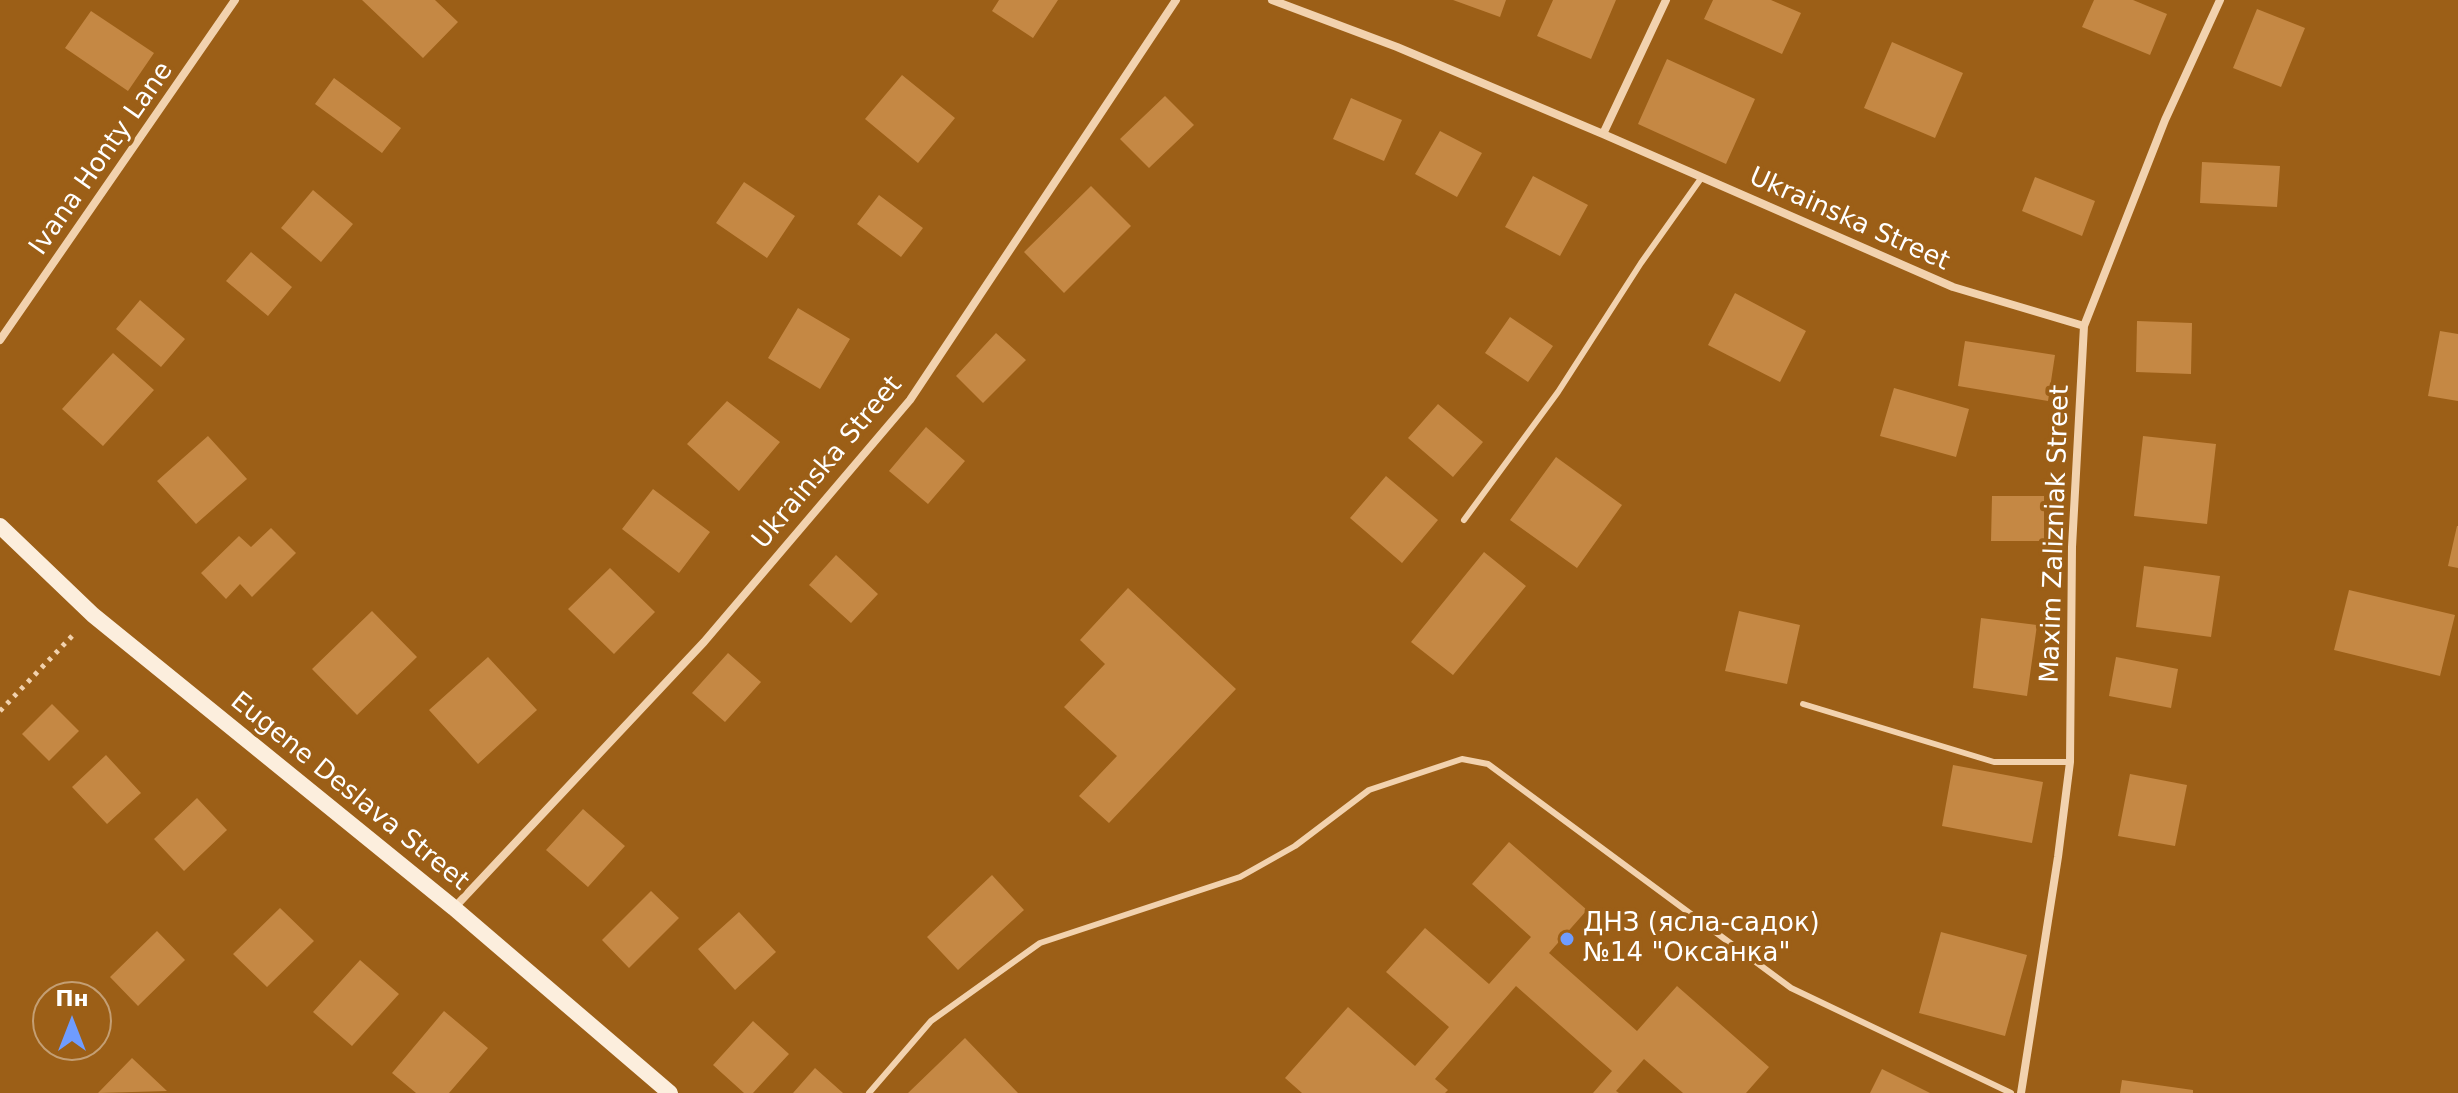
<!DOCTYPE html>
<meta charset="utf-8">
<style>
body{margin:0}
#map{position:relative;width:2458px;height:1093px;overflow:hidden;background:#9c5f17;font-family:"DejaVu Sans",sans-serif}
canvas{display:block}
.north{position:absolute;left:32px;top:981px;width:80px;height:80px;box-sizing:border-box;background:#9c5f17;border:2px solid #c49f74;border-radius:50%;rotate:0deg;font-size:22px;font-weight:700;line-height:32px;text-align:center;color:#fff}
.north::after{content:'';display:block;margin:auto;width:28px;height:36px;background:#6f9cff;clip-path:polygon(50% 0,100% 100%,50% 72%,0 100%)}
</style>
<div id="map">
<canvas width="2458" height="1093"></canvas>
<div class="north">Пн</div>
</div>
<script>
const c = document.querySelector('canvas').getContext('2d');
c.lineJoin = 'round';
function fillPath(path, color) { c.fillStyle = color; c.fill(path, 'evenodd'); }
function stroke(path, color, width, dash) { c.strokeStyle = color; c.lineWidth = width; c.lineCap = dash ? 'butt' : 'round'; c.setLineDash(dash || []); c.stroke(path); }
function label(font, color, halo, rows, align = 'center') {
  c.font = font + ' "DejaVu Sans",sans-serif'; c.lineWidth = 8; c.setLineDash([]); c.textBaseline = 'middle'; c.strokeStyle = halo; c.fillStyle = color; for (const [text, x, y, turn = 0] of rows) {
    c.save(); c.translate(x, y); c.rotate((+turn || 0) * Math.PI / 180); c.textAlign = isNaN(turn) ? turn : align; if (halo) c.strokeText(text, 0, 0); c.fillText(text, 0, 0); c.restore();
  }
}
fillPath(new Path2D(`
 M 362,0 L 435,0 L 458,22 L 423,58 Z
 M 999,0 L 1058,0 L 1033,38 L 992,11 Z
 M 1453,0 L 1506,0 L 1500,17 Z
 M 1553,0 L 1616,0 L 1591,59 L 1537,36 Z
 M 1713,0 L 1771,0 L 1801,13 L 1782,54 L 1704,19 Z
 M 2094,0 L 2133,0 L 2167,14 L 2150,55 L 2082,27 Z
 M 2257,9 L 2305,28 L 2281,87 L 2233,68 Z
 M 91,11 L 154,53 L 128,91 L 65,48 Z
 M 1892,42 L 1963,73 L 1935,138 L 1864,108 Z
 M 1667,59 L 1755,99 L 1726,164 L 1638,124 Z
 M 902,75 L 955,118 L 918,163 L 865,119 Z
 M 334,78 L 401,128 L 382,153 L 315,104 Z
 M 1165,96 L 1194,125 L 1149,168 L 1120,139 Z
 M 1351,98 L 1402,120 L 1384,161 L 1333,139 Z
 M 1440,131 L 1482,153 L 1457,197 L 1415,174 Z
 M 2202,162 L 2280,166 L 2277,207 L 2200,203 Z
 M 1533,176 L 1588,205 L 1560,256 L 1505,227 Z
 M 2035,177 L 2095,201 L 2082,236 L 2022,211 Z
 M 744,182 L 795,216 L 767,258 L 716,223 Z
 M 1091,186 L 1131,226 L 1064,293 L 1024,252 Z
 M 313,190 L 353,224 L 321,262 L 281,228 Z
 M 879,195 L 923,228 L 901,257 L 857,224 Z
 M 251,252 L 292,287 L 268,316 L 226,281 Z
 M 1735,293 L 1806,331 L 1780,382 L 1708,345 Z
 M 140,300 L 185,339 L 161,367 L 116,329 Z
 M 798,308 L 850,339 L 820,389 L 768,358 Z
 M 1510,317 L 1553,346 L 1528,382 L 1485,353 Z
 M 2137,321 L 2192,323 L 2191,374 L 2136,372 Z
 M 2440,331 L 2458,334 L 2458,401 L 2428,396 Z
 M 996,333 L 1026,360 L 983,403 L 956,376 Z
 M 1965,341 L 2055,355 L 2048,401 L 1958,386 Z
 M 113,353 L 154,390 L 103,446 L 62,409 Z
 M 1894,388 L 1969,409 L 1956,457 L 1880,436 Z
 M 727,401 L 780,442 L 739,491 L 687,444 Z
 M 1438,404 L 1483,442 L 1453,477 L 1408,438 Z
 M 926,427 L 965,461 L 928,504 L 889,471 Z
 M 208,436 L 247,479 L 196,524 L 157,481 Z
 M 2143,436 L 2216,444 L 2207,524 L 2134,516 Z
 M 1556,457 L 1622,505 L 1577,568 L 1510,520 Z
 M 1386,476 L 1438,520 L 1402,563 L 1350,518 Z
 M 653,489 L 710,532 L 679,573 L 622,529 Z
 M 1992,496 L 2044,496 L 2044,541 L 1991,541 Z
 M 2457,526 L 2458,526 L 2458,568 L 2448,566 Z
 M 271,528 L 296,553 L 252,597 L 240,584 L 226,599 L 201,573 L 239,536 L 251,547 Z
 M 1484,552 L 1526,586 L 1453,675 L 1411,642 Z
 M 836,555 L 878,594 L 851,623 L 809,585 Z
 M 2144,566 L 2220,576 L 2211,637 L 2136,627 Z
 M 610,568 L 655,612 L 614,654 L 568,609 Z
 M 1128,588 L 1236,689 L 1109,823 L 1079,796 L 1117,756 L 1064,707 L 1105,664 L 1080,640 Z
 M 2349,590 L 2455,615 L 2440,676 L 2334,650 Z
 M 372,611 L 417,657 L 357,715 L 312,669 Z
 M 1739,611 L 1800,625 L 1787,684 L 1725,671 Z
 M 1981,618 L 2037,625 L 2027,696 L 1973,688 Z
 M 728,653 L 761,682 L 725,722 L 692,693 Z
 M 488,657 L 537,710 L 478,764 L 429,710 Z
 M 2116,657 L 2178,669 L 2171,708 L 2109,696 Z
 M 52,704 L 79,731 L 49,761 L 22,734 Z
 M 106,755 L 141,793 L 107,824 L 72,787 Z
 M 1953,765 L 2043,782 L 2032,843 L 1942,826 Z
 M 2130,774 L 2187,785 L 2175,846 L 2118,836 Z
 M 197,798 L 227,830 L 184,871 L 154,839 Z
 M 583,809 L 625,846 L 588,887 L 546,850 Z
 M 1509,842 L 1587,910 L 1549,953 L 1637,1031 L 1677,986 L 1769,1067 L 1746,1093 L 1683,1093 L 1644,1059 L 1616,1091 L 1619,1093 L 1593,1093 L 1612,1071 L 1516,986 L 1435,1079 L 1448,1090 L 1445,1093 L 1302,1093 L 1285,1078 L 1348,1007 L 1415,1066 L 1449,1027 L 1386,972 L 1425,928 L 1489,984 L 1531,937 L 1472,884 Z
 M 992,875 L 1024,910 L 958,970 L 927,937 Z
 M 651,891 L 679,918 L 629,968 L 602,940 Z
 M 280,908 L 314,941 L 267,987 L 233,954 Z
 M 739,912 L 776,952 L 735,990 L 698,949 Z
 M 157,931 L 185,960 L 138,1006 L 110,977 Z
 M 1941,932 L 2027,955 L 2005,1036 L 1919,1013 Z
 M 360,960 L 399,994 L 352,1046 L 313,1012 Z
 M 444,1011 L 488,1048 L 449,1093 L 416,1093 L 392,1073 Z
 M 753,1021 L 789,1054 L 753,1093 L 744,1093 L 713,1065 Z
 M 965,1038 L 1018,1093 L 908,1093 Z
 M 132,1058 L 167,1091 L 98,1093 Z
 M 815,1068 L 843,1093 L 793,1093 Z
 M 1882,1069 L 1930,1093 L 1870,1093 Z
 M 2122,1080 L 2193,1090 L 2193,1093 L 2120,1093 Z`), '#c58844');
stroke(new Path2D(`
 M 0,711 L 74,634`), '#f2d2ae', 5, [4, 6]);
stroke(new Path2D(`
 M 1464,520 L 1558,392 L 1641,263 L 1702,177
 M 1803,704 L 1994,762 L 2070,762
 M 869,1093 L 931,1021 L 1040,943 L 1240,877 L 1295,846 L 1369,790 L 1462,759 L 1488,764 L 1791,988 L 2011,1093`), '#f2d2ae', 6);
stroke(new Path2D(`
 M 1272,0 L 1397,47 L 1603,134 L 1953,287 L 2084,326
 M 1603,134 L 1666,0
 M 0,340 L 235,0
 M 454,908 L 704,642 L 910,400 L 1176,0
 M 2021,1093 L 2058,857 L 2070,762 L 2072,547 L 2084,326 L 2165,120 L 2220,0`), '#f2d2ae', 8);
stroke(new Path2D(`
 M 0,526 L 93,615 L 454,908 L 670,1093`), '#fceedd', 16);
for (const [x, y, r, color] of [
 [1567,939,8,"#6f9cff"]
]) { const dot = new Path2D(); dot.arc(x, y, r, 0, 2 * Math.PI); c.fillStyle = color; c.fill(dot); stroke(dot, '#9c5f17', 3); }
label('26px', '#fff', '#9c5f17', [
 ["Ivana Honty Lane",102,159,-55],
 ["Ukrainska Street",1849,220,24],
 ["Ukrainska Street",828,463,-50],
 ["Maxim Zalizniak Street",2056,534,-88],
 ["Eugene Deslava Street",349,792,39]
]);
label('26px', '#fff', '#9c5f17', [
 ["ДНЗ (ясла-садок)",1583,924],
 ["№14 \"Оксанка\"",1583,954]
], 'left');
</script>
